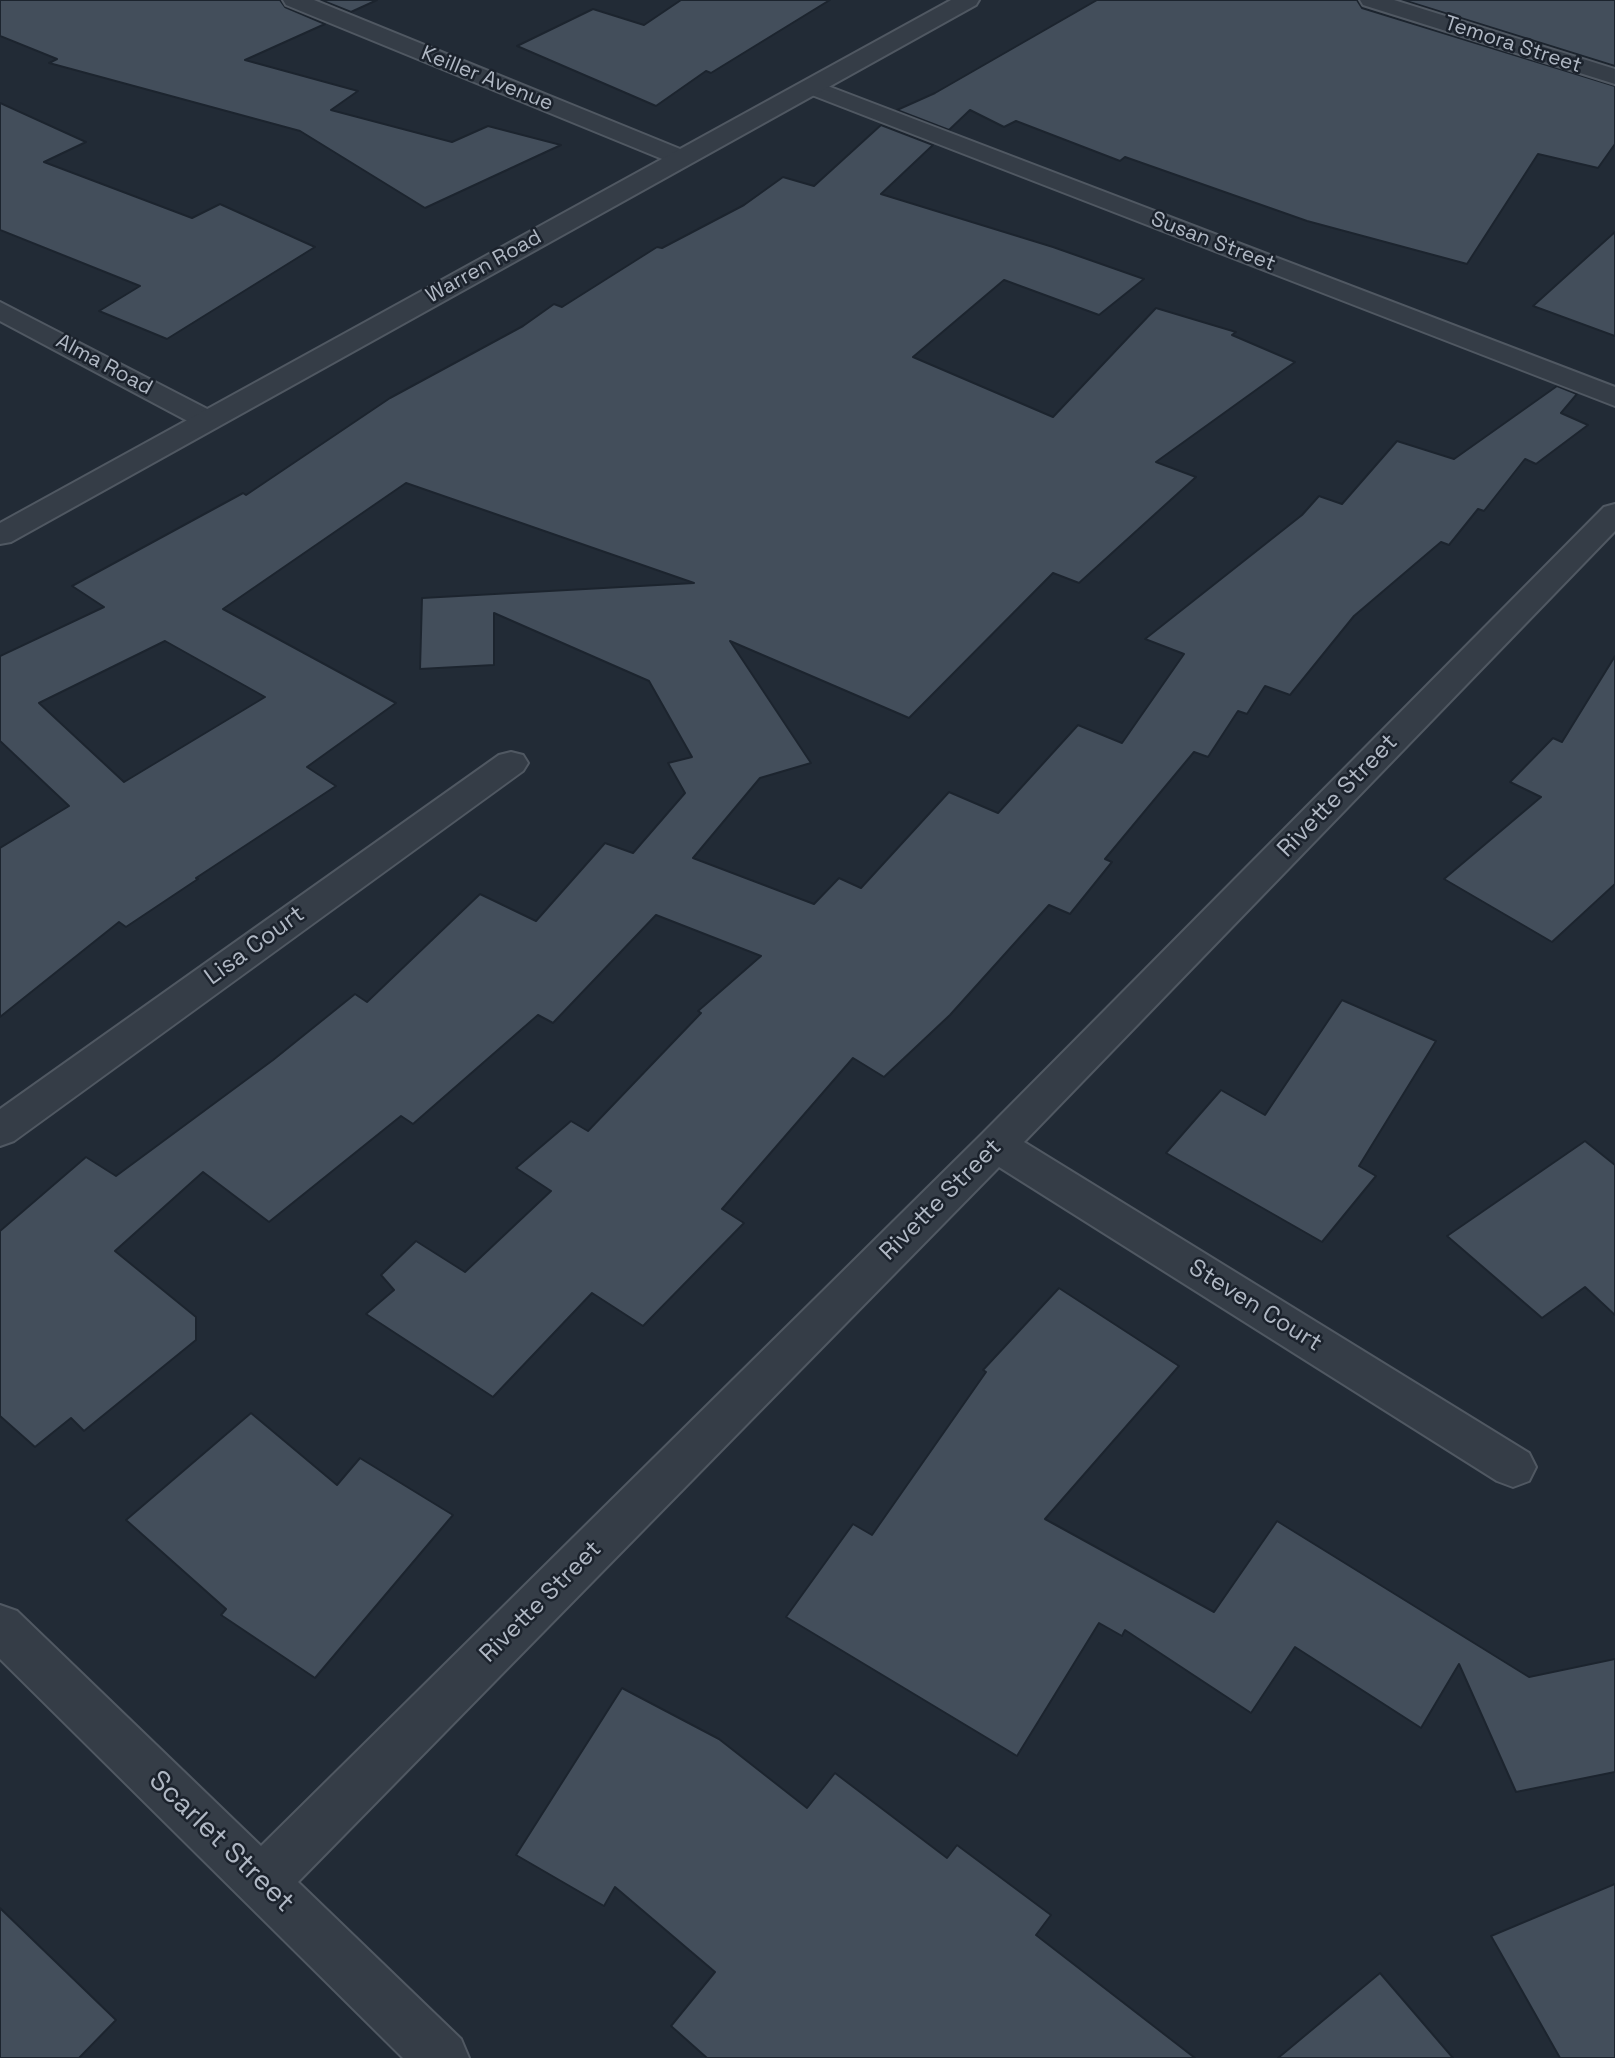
<!DOCTYPE html>
<style>
body{margin:0}
canvas{display:block;background:#222b36}
</style>
<canvas width="1615" height="2058"></canvas>
<script>
const c = document.querySelector('canvas').getContext('2d');
c.lineJoin = 'round';
function fillPath(path, color) { c.fillStyle = color; c.fill(path, 'evenodd'); }
function stroke(path, color, width, dash) { c.strokeStyle = color; c.lineWidth = width; c.lineCap = dash ? 'butt' : 'round'; c.setLineDash(dash || []); c.stroke(path); }
function label(font, color, halo, rows, align = 'center') {
  c.font = font + ' "Space Grotesk",sans-serif'; c.lineWidth = 5; c.setLineDash([]); c.textBaseline = 'middle'; c.strokeStyle = halo; c.fillStyle = color; for (const [text, x, y, turn = 0] of rows) {
    c.save(); c.translate(x, y); c.rotate((+turn || 0) * Math.PI / 180); c.textAlign = isNaN(turn) ? turn : align; if (halo) c.strokeText(text, 0, 0); c.fillText(text, 0, 0); c.restore();
  }
}
const building = new Path2D(`
 M 0,0 L 280,0 L 285,7 L 325,24 L 245,60 L 358,91 L 331,110 L 452,142 L 488,126 L 561,145 L 425,208 L 300,131 L 49,63 L 57,59 L 0,36 Z
 M 321,0 L 377,0 L 351,12 Z
 M 681,0 L 830,0 L 711,73 L 706,71 L 656,106 L 517,46 L 593,9 L 644,25 Z
 M 1097,0 L 1357,0 L 1362,8 L 1615,86 L 1615,144 L 1598,168 L 1538,154 L 1467,264 L 1307,221 L 1125,157 L 1120,161 L 1016,121 L 1004,127 L 970,110 L 949,130 L 897,110 L 935,93 Z
 M 1403,0 L 1615,0 L 1615,66 Z
 M 0,103 L 86,142 L 44,162 L 192,218 L 220,204 L 315,247 L 167,339 L 99,311 L 140,286 L 0,230 Z
 M 881,125 L 933,145 L 881,194 L 1053,247 L 1144,279 L 1099,315 L 1004,280 L 913,357 L 1053,417 L 1156,308 L 1236,332 L 1232,335 L 1295,362 L 1156,462 L 1196,477 L 1079,583 L 1053,573 L 909,718 L 730,641 L 811,763 L 760,778 L 693,858 L 814,904 L 839,878 L 861,888 L 949,792 L 998,813 L 1078,725 L 1122,743 L 1184,654 L 1145,639 L 1302,515 L 1319,496 L 1342,504 L 1397,441 L 1454,459 L 1557,386 L 1577,394 L 1561,413 L 1588,425 L 1536,464 L 1525,459 L 1484,511 L 1478,509 L 1449,545 L 1441,542 L 1354,616 L 1290,695 L 1265,686 L 1247,714 L 1238,711 L 1208,757 L 1194,752 L 1105,859 L 1112,862 L 1070,914 L 1049,905 L 950,1015 L 884,1077 L 853,1058 L 722,1209 L 744,1223 L 643,1326 L 592,1293 L 493,1397 L 366,1314 L 394,1290 L 381,1275 L 416,1241 L 465,1272 L 551,1191 L 516,1168 L 571,1121 L 588,1131 L 701,1013 L 698,1011 L 761,956 L 656,915 L 553,1023 L 538,1015 L 413,1124 L 401,1116 L 269,1222 L 203,1172 L 115,1251 L 196,1317 L 196,1340 L 84,1431 L 71,1418 L 35,1447 L 0,1416 L 0,1231 L 86,1157 L 116,1176 L 273,1060 L 355,994 L 367,1002 L 480,894 L 536,921 L 605,843 L 633,853 L 685,793 L 668,763 L 692,757 L 649,681 L 494,613 L 494,665 L 420,669 L 422,598 L 694,583 L 406,483 L 223,609 L 396,703 L 307,767 L 336,786 L 196,878 L 198,879 L 126,927 L 119,922 L 0,1017 L 0,848 L 69,806 L 0,741 L 0,656 L 104,607 L 72,586 L 243,493 L 246,495 L 390,398 L 523,326 L 554,304 L 562,307 L 657,247 L 662,248 L 744,205 L 783,177 L 814,186 ZM 165,641 L 265,697 L 124,782 L 39,703 Z
 M 1615,232 L 1615,336 L 1533,306 Z
 M 1615,656 L 1615,884 L 1552,942 L 1444,879 L 1541,797 L 1510,782 L 1553,738 L 1562,742 Z
 M 1342,1000 L 1436,1041 L 1359,1166 L 1376,1176 L 1322,1242 L 1166,1153 L 1221,1090 L 1265,1115 Z
 M 1585,1141 L 1615,1165 L 1615,1315 L 1585,1287 L 1542,1318 L 1447,1236 Z
 M 1059,1288 L 1179,1366 L 1045,1519 L 1214,1612 L 1277,1521 L 1529,1677 L 1615,1659 L 1615,1772 L 1516,1792 L 1459,1664 L 1421,1728 L 1295,1647 L 1251,1713 L 1125,1630 L 1122,1636 L 1099,1623 L 1017,1756 L 786,1617 L 853,1524 L 872,1535 L 986,1372 L 983,1370 Z
 M 251,1413 L 337,1485 L 360,1458 L 453,1515 L 315,1678 L 221,1615 L 226,1609 L 126,1520 Z
 M 622,1688 L 719,1739 L 807,1808 L 835,1773 L 947,1858 L 957,1845 L 1051,1915 L 1036,1935 L 1195,2058 L 707,2058 L 671,2026 L 715,1972 L 615,1887 L 604,1906 L 516,1855 Z
 M 1615,1884 L 1615,2058 L 1560,2058 L 1491,1936 Z
 M 0,1908 L 116,2020 L 79,2058 L 0,2058 Z
 M 1380,1973 L 1453,2058 L 1278,2058 Z`);
fillPath(building, '#434e5b');
stroke(building, '#1c242e', 2);
const minor = new Path2D(`
 M 283,0 L 314,0 L 690,153 L 693,158 L 690,163 L 672,163 L 286,5 Z
 M 1360,0 L 1394,0 L 1615,69 L 1615,84 L 1363,5 Z
 M 812,80 L 1615,387 L 1615,406 L 804,92 L 800,87 L 804,82 Z
 M 0,302 L 217,414 L 221,420 L 217,426 L 207,429 L 197,426 L 0,321 Z
 M 1615,504 L 1615,531 L 1024,1142 L 1529,1453 L 1536,1467 L 1529,1481 L 1513,1487 L 1497,1481 L 999,1167 L 298,1882 L 461,2039 L 469,2058 L 403,2058 L 0,1659 L 0,1605 L 17,1611 L 261,1846 L 982,1134 L 1604,507 Z
 M 511,752 L 523,755 L 528,763 L 523,771 L 14,1141 L 0,1146 L 0,1109 L 499,755 Z`);
const tertiary = new Path2D(`
 M 951,0 L 979,0 L 976,5 L 11,542 L 0,544 L 0,523 Z`);
stroke(minor, '#505862', 4);
stroke(tertiary, '#505862', 4);
fillPath(minor, '#353d47');
fillPath(tertiary, '#353d47');
label('21px', '#b0b8c4', '#1b222c', [
 ["Temora Street",1513,45,18],
 ["Keiller Avenue",487,79,22],
 ["Susan Street",1213,242,21],
 ["Warren Road",484,267,-29],
 ["Alma Road",104,365,28]
]);
label('24px', '#b0b8c4', '#1b222c', [
 ["Rivette Street",1338,796,-46],
 ["Lisa Court",255,946,-36],
 ["Rivette Street",941,1200,-45],
 ["Steven Court",1255,1306,32],
 ["Rivette Street",541,1602,-45]
]);
label('28px', '#b0b8c4', '#1b222c', [
 ["Scarlet Street",221,1842,44]
]);
</script>
